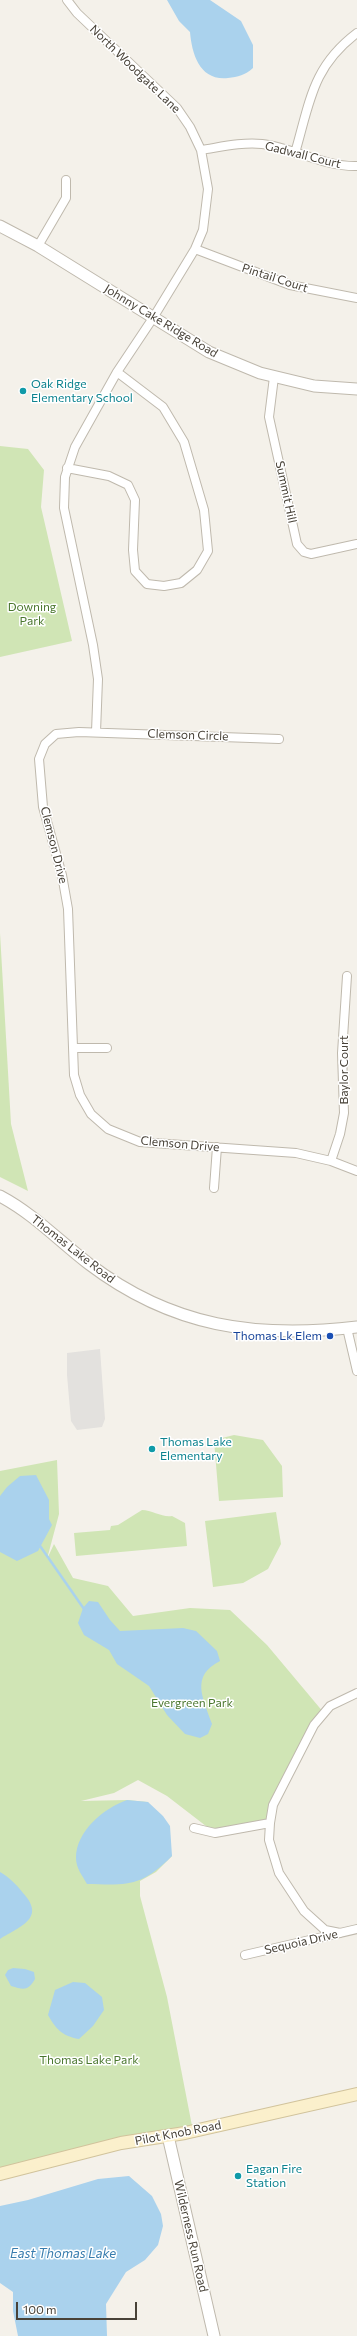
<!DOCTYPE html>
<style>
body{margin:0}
#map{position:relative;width:357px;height:2336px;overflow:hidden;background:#f4f1ea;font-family:Commissioner,sans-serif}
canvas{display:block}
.scale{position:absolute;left:16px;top:2302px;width:121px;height:18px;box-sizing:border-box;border:2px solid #484238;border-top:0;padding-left:5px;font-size:12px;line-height:14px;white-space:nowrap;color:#484238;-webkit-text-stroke:3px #fff;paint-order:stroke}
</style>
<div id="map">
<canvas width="357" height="2336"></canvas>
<div class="scale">100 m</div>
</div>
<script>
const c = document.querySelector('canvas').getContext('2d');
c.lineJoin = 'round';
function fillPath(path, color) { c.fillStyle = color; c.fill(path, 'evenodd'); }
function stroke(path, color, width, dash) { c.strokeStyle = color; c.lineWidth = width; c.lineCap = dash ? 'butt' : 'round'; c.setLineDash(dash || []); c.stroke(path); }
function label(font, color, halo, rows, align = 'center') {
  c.font = font + ' Commissioner,sans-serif'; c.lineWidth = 3; c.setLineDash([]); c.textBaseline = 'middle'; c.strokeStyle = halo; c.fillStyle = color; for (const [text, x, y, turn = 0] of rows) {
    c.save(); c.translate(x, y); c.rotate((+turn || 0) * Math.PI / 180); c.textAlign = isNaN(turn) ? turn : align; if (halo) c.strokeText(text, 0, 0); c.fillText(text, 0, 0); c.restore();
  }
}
fillPath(new Path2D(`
 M 0,446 L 28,449 L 44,470 L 41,507 L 72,641 L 0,657 Z
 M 0,933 L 11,1124 L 28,1191 L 0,1177 Z
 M 234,1435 L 263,1440 L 282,1466 L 283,1497 L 219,1501 L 214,1440 Z
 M 57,1460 L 59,1514 L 47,1559 L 54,1544 L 73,1578 L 108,1586 L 133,1616 L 190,1608 L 230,1610 L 267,1645 L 324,1713 L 273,1805 L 270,1823 L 215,1833 L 167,1796 L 138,1780 L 114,1793 L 81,1801 L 127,1800 L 148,1802 L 172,1856 L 156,1872 L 140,1881 L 140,1896 L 167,1997 L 193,2131 L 0,2174 L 0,1471 Z
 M 142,1510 C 152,1510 163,1518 172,1516 L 185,1523 L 187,1546 L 76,1556 L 74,1533 L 110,1530 L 111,1526 L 118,1525 Z
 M 276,1512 L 281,1544 L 268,1569 L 243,1583 L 213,1587 L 205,1521 Z`), '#d0e5b5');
fillPath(new Path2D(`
 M 100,1349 L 105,1419 L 102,1427 L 77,1430 L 71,1421 L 67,1375 L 67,1353 Z`), '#e3e1de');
fillPath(new Path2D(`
 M 167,0 L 210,0 L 241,21 L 253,45 L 253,68 C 245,75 238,77 228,78 C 200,81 192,55 190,32 L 179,21 Z
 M 36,1475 L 49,1500 L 49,1519 L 52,1525 L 38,1551 L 17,1561 L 0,1552 L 0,1496 L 7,1487 L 20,1476 Z
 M 89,1601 L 98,1602 L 110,1620 L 120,1631 L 183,1628 L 196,1631 L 217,1651 L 220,1661 C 190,1676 203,1698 212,1724 L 208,1734 L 200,1738 L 185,1734 L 167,1715 L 149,1686 L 117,1664 L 109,1650 L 84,1635 L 78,1623 L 83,1608 Z
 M 127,1800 L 148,1802 L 163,1816 L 170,1826 L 172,1856 C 141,1887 129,1885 87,1884 C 82,1875 76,1868 76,1858 C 76,1831 104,1808 127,1800 Z
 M 0,1872 C 9,1877 17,1885 23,1893 C 46,1918 21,1926 0,1939 Z
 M 13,1968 L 25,1969 L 34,1972 L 35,1979 C 28,1991 24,1990 11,1986 L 5,1975 L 8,1970 Z
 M 73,1982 L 85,1983 L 102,1997 L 104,2010 L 93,2026 L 79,2039 C 62,2036 56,2029 48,2015 L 55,1990 Z
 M 129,2176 L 152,2196 L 161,2214 L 163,2226 L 158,2245 L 145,2260 L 126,2272 L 106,2304 L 107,2336 L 18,2336 L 13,2311 L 13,2292 L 0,2283 L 0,2206 L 28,2200 L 98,2179 Z`), '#aad2ed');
stroke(new Path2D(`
 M 38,1543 L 84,1609`), '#aad2ed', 2.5);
const minor = new Path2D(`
 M 67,0 L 77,13 L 177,108 L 190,127 L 201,150 L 208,189 L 203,230 L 195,249 L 153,318 L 117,372 L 75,447 L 65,477 L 64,508 L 93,645 L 98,679 L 96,732
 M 201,150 C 221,147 241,142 262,144 C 294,148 324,167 357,166
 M 295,153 C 310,102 312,67 357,33
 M 38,246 L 66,198 L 66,180
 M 195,249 L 290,285 L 357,298
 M 274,377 L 269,417 L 297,544 L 304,552 L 311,554 L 357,544
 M 67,468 L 109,476 L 128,485 L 135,500 L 133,550 L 135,571 L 147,584 L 164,586 L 181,583 L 197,570 L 208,551 L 204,510 L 184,442 L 163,407 L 117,372
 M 279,739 L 79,732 L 56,734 L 45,744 L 39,759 L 43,807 L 62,875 L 68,909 L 74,1075 L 80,1095 L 91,1114 L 108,1129 L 140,1142 L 296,1153 L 331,1161 L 357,1171
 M 73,1048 L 107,1048
 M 331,1161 L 340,1134 L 344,1113 L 342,1053 L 347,976
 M 214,1188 L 217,1147
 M 347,1328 L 357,1371
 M 194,1828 L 215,1833 L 270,1823
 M 340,1933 L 325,1930 L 304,1911 L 279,1873 L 269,1840 L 270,1823 L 273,1805 L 314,1725 L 330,1706 L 357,1693
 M 245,1955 L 357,1929`);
const tertiary = new Path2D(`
 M 0,226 L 38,246 L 209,352 L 260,373 L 314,386 L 357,389
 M 0,1196 C 34,1214 59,1241 89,1264 C 172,1327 256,1339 357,1327
 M 168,2136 L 214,2336`);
const secondary = new Path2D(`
 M 0,2174 L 121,2143 L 185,2133 L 357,2094`);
stroke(minor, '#bfb9ad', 10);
stroke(tertiary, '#bfb9ad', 13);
stroke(secondary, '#d1c39c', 14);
stroke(minor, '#fff', 8);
stroke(tertiary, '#fff', 11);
stroke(secondary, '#fbf0cc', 12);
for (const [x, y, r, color] of [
 [23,391,4,"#0f9aa8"],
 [330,1336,4,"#1a4fb4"],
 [152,1449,4,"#0f9aa8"],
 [238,2176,4,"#0f9aa8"]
]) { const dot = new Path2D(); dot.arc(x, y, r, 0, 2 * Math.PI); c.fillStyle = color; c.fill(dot); stroke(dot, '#fff', 1.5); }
label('12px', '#484238', '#fff', [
 ["North Woodgate Lane",135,69,44],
 ["Gadwall Court",303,155,14],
 ["Pintail Court",275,278,18],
 ["Johnny Cake Ridge Road",161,321,31],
 ["Summit Hill",286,492,78],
 ["Clemson Circle",188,735,2],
 ["Clemson Drive",54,845,76],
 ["Baylor Court",344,1070,-90],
 ["Clemson Drive",180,1144,5],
 ["Thomas Lake Road",73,1249,38],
 ["Sequoia Drive",301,1942,-13],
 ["Pilot Knob Road",178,2133,-11],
 ["Wilderness Run Road",191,2236,77]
]);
label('12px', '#0d838f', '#fff', [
 ["Oak Ridge",31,384],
 ["Elementary School",31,398],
 ["Thomas Lake",160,1442],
 ["Elementary",160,1456],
 ["Eagan Fire",246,2169],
 ["Station",246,2183]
], 'left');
label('12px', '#4a772e', '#fff', [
 ["Downing",32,607],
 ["Park",32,621],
 ["Evergreen Park",192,1703],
 ["Thomas Lake Park",89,2060]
]);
label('12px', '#164399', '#fff', [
 ["Thomas Lk Elem",322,1336]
], 'right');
label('italic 13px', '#377cae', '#fff', [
 ["East Thomas Lake",63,2254]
]);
</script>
